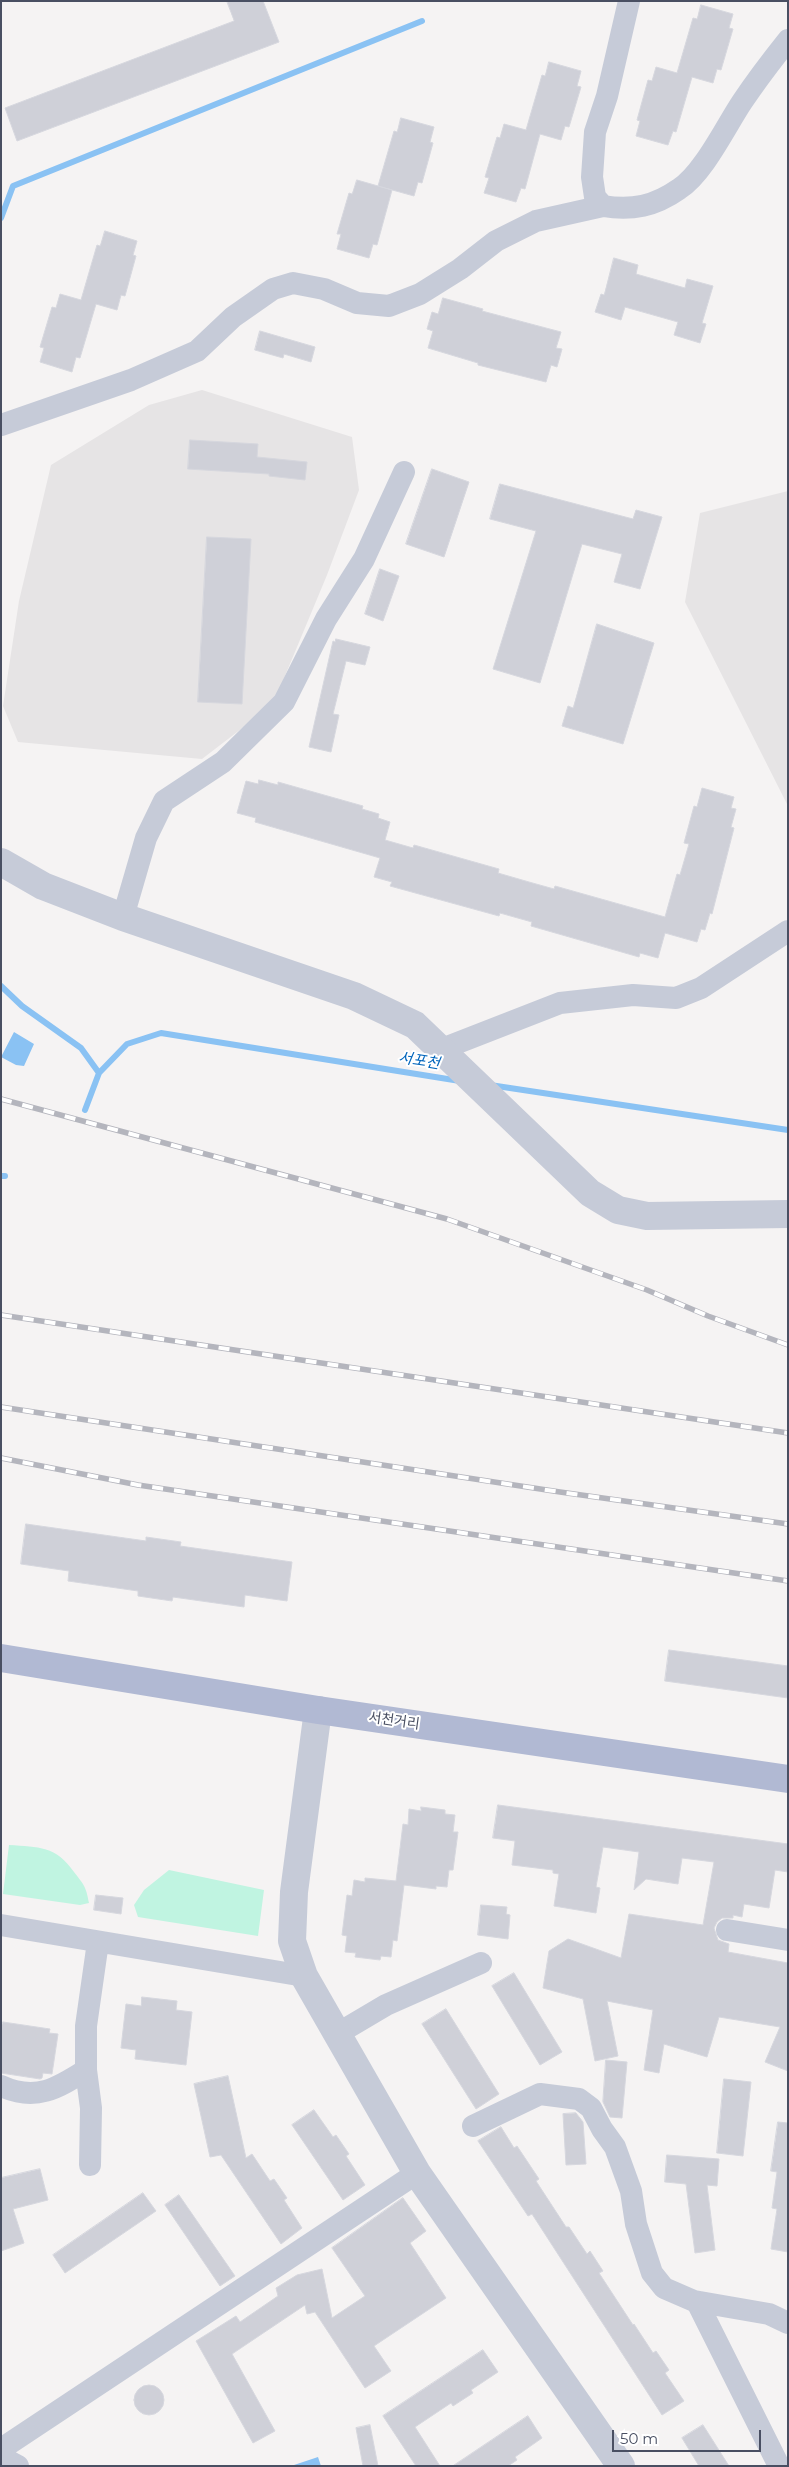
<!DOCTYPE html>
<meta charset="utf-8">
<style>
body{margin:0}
#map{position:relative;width:789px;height:2467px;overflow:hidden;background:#f5f3f3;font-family:Montserrat,sans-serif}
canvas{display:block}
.frame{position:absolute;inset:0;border:2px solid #494f62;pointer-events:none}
.scale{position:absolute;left:612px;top:2430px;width:149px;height:22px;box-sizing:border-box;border:2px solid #494f62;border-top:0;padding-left:6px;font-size:15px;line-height:18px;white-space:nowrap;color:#494f62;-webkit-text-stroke:4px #fff;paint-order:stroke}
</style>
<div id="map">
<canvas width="789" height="2467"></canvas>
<div class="frame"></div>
<div class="scale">50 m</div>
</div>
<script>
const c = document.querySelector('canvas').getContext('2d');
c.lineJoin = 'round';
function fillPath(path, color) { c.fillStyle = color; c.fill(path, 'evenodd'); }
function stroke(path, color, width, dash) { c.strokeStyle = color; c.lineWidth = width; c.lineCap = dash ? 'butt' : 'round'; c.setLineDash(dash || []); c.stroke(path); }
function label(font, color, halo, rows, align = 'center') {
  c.font = font + ' Montserrat,"Noto Sans KR",sans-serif'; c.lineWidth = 4; c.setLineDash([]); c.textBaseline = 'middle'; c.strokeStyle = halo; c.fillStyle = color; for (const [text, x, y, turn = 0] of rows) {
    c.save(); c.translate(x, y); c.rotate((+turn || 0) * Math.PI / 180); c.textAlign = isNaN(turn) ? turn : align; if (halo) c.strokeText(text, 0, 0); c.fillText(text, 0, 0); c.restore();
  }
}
fillPath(new Path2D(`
 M 202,390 L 352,437 L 359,490 L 327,575 L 277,695 L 258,716 L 202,759 L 18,742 L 3,706 L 19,601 L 51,465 L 149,405 Z
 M 788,491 L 788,806 L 685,602 L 700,513 Z`), '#e6e4e5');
fillPath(new Path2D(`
 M 9,1845 C 39,1847 56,1846 74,1872 C 84,1885 86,1886 89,1903 L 80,1905 L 3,1894 Z
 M 169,1870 L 264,1890 L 258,1936 L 138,1917 L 134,1905 L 144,1890 Z`), '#c0f4e1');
fillPath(new Path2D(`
 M 14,1032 L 34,1044 L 24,1066 L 16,1065 L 1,1057 Z
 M 318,2457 L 321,2466 L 291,2466 Z`), '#8ac2f3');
stroke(new Path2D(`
 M 1,218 L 13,186 L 422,21
 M 1,986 L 22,1006 L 81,1048 L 99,1073
 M 490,1085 L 788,1130
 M 85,1110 L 99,1073 L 127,1044 L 161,1033 L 460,1081
 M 1,1176 L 5,1176`), '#8ac2f3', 6);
const building = new Path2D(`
 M 227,1 L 263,1 L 279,42 L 17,141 L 5,108 L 234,21 Z
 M 701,5 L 733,14 L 729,28 L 733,29 L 721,70 L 717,69 L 713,83 L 692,77 L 676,132 L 673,131 L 668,145 L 636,136 L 640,121 L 637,120 L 648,80 L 652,81 L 656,67 L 677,73 L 693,18 L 697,19 Z
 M 549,62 L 581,71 L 577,86 L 581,87 L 569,127 L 565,126 L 561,140 L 540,134 L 525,189 L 521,188 L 516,202 L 484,193 L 489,178 L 485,177 L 497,137 L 500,138 L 504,124 L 526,130 L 542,75 L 545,76 Z
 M 401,118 L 434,127 L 430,142 L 433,143 L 422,183 L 418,182 L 414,196 L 378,186 L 394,131 L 397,132 Z
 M 357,180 L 392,190 L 377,245 L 373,244 L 369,258 L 337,249 L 341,234 L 337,234 L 349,193 L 352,194 Z
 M 105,231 L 137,241 L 133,255 L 136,256 L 125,296 L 121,295 L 117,310 L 96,304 L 80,358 L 76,357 L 72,372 L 40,362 L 44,348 L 40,347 L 52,307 L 56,308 L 60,294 L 81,300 L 97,245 L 100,246 Z
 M 614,258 L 638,265 L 636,274 L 685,288 L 687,279 L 713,286 L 702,323 L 706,324 L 700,343 L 674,335 L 678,322 L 625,307 L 621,320 L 595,312 L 601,294 L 604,295 Z
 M 443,298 L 483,309 L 482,311 L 561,332 L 556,348 L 562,349 L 557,367 L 551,365 L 546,382 L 478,365 L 478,363 L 428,348 L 433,331 L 427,329 L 432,312 L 438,314 Z
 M 260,331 L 315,347 L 311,362 L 284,354 L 283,358 L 255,350 Z
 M 190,440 L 258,444 L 257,457 L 307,462 L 305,480 L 269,476 L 269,474 L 188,469 Z
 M 432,469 L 469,482 L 444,557 L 406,544 Z
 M 500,484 L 633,519 L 636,510 L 662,517 L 640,589 L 614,582 L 622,554 L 582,544 L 540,683 L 493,669 L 536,531 L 490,519 Z
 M 207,537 L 251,539 L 242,704 L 198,702 Z
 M 380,569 L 399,576 L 383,621 L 365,614 Z
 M 597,624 L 654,643 L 623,744 L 562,726 L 568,706 L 573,708 Z
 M 336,639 L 370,647 L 365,665 L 346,661 L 333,714 L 339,715 L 331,752 L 309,747 L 333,641 L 335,642 Z
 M 259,780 L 278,785 L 278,782 L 363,806 L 362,809 L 379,814 L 378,818 L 390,822 L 385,840 L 413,848 L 414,845 L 499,869 L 498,873 L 529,882 L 554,889 L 555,886 L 665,917 L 677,874 L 680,875 L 689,844 L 684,843 L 694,806 L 697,807 L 702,788 L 734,797 L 731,808 L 736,809 L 731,827 L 734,828 L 712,914 L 710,913 L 705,930 L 701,929 L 697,942 L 665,933 L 658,958 L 640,953 L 639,957 L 531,926 L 532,922 L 500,913 L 499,916 L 390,886 L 392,882 L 374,877 L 380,858 L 255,822 L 256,818 L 237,813 L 246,781 L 258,784 Z
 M 26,1524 L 146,1541 L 146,1537 L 181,1542 L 180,1546 L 292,1562 L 287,1601 L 245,1595 L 244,1607 L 173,1597 L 172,1601 L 138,1596 L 138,1591 L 68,1581 L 69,1571 L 21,1564 Z
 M 669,1650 L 788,1666 L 788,1698 L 665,1681 Z
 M 498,1805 L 788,1844 L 788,1872 L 775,1870 L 769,1908 L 744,1904 L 742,1917 L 733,1915 L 733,1918 L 722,1918 L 717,1922 L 714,1928 L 718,1940 L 729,1944 L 728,1952 L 788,1963 L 788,2071 L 765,2062 L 780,2027 L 719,2017 L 707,2057 L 664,2044 L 659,2073 L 644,2070 L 653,2010 L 607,2001 L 618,2056 L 595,2061 L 583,1999 L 543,1988 L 549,1951 L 568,1939 L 621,1958 L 629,1914 L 703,1925 L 714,1862 L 682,1858 L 678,1884 L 646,1879 L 634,1890 L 639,1852 L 603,1847 L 596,1887 L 600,1888 L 596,1913 L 554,1906 L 559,1874 L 553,1873 L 553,1870 L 512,1865 L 515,1841 L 493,1838 Z
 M 421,1807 L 445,1810 L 445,1814 L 455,1815 L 453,1832 L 458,1832 L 453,1870 L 449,1870 L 447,1887 L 436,1886 L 436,1889 L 404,1885 L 397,1941 L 393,1940 L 391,1957 L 381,1956 L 380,1960 L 355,1957 L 356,1953 L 345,1952 L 347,1936 L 342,1935 L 347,1895 L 352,1896 L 354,1880 L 365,1882 L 365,1878 L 396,1881 L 403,1824 L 408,1825 L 409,1809 L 421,1811 Z
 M 96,1895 L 123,1898 L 121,1914 L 94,1910 Z
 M 481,1905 L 507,1907 L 506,1914 L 510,1915 L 508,1939 L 478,1935 Z
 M 514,1973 L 562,2052 L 540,2065 L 492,1986 Z
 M 142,1997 L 177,2001 L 176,2010 L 192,2012 L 186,2065 L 135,2059 L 136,2050 L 121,2048 L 126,2004 L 141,2006 Z
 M 446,2009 L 499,2094 L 476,2109 L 422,2024 Z
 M 3,2022 L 50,2029 L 49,2033 L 58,2034 L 52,2074 L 43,2073 L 42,2078 L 40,2079 L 1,2073 L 1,2027 Z
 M 606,2060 L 627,2062 L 622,2118 L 610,2117 L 603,2102 Z
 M 228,2076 L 246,2158 L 252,2154 L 270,2181 L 274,2179 L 287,2198 L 284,2200 L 302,2228 L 281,2244 L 221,2155 L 210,2157 L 194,2084 Z
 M 724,2079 L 751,2082 L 743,2156 L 717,2153 Z
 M 314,2110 L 333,2137 L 336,2135 L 349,2154 L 346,2156 L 365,2185 L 343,2200 L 292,2125 Z
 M 576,2113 L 583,2122 L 586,2164 L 566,2165 L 563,2114 Z
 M 778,2122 L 788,2123 L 788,2252 L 771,2249 L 777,2209 L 772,2208 L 777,2172 L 771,2171 Z
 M 501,2127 L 514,2148 L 517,2146 L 539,2179 L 536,2181 L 566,2227 L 569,2227 L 587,2254 L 590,2251 L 603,2271 L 599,2273 L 633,2325 L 634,2324 L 653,2353 L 656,2351 L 669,2370 L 665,2373 L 684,2401 L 662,2415 L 532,2214 L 528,2216 L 478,2141 Z
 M 667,2155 L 719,2159 L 717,2186 L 707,2185 L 715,2250 L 695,2253 L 686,2184 L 665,2182 Z
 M 40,2169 L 48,2200 L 13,2209 L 24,2243 L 1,2251 L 1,2178 Z
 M 143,2193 L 156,2211 L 65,2273 L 53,2255 Z
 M 179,2195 L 235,2276 L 220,2286 L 165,2205 Z
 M 403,2198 L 426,2231 L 410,2243 L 446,2298 L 374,2346 L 391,2371 L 365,2388 L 315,2312 L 307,2314 L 305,2305 L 232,2354 L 275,2431 L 253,2443 L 196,2341 L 236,2316 L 240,2322 L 278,2296 L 276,2288 L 297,2275 L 322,2269 L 332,2318 L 365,2296 L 332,2248 Z
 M 483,2350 L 498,2372 L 471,2390 L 473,2393 L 453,2406 L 451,2403 L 415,2427 L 440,2466 L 416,2466 L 383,2416 Z
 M134 2400a15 15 0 1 1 30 0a15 15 0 1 1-30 0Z
 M 528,2416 L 542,2438 L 515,2457 L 517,2460 L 508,2466 L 453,2466 Z
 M 370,2425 L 378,2466 L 363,2466 L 356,2428 Z
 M 703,2425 L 729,2466 L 699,2466 L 682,2438 Z`);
fillPath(building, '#cfd0d8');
stroke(building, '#d6d7de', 1);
stroke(new Path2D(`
 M 629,1 L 607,96 L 595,132 L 592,177 L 595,197 L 603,206 C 632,211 655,206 679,189 C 703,174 726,126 742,102 C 756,81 772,60 788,40
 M 1,425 L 131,380 L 197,351 L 233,317 L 273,289 L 293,283 L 324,289 L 357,303 L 389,306 L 420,294 L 460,269 L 496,241 L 536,221 L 603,206
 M 123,917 L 146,838 L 164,801 L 223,762 L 284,702 L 326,619 L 364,559 L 404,472
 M 442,1049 L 560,1003 L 633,995 L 676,998 L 701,988 L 788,931
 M 1,1925 L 304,1976
 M 727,1930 L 788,1940
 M 337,2034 L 386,2005 L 481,1963
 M 1,2086 C 36,2102 58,2088 86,2070
 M 473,2126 L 540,2094 L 579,2099 L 591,2108 L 602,2129 L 615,2147 L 631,2191 L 636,2224 L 652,2273 L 664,2288 L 694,2301 L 769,2314 L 788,2323
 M 90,2165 L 91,2108 L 86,2070 L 86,2026 L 98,1942
 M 697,2302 L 779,2466
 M 1,2449 L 417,2173
 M 1,2457 L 18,2466`), '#c6cbd8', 22);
stroke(new Path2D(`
 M 1,862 L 43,886 L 123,917 L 354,996 L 415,1025 L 590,1193 L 618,1210 L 647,1216 L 788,1214
 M 318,1710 L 294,1892 L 292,1941 L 304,1976 L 417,2173 L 621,2466`), '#c6cbd8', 28);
stroke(new Path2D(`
 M 1,1658 L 318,1710 L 788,1779`), '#b1b9d3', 28);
const rail = new Path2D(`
 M 1,1099 L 447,1219 L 647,1290 L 708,1316 L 788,1345
 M 1,1315 L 788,1433
 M 1,1407 L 560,1492 L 788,1524
 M 1,1458 L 138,1485 L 788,1581`);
stroke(rail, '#b4b5bd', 5.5);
stroke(rail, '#fff', 4, [11]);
label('14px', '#494f62', '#fff', [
 ["서천거리",394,1721,8]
]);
label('italic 15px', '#0265bc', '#fff', [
 ["서포천",419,1061,9]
]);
</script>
